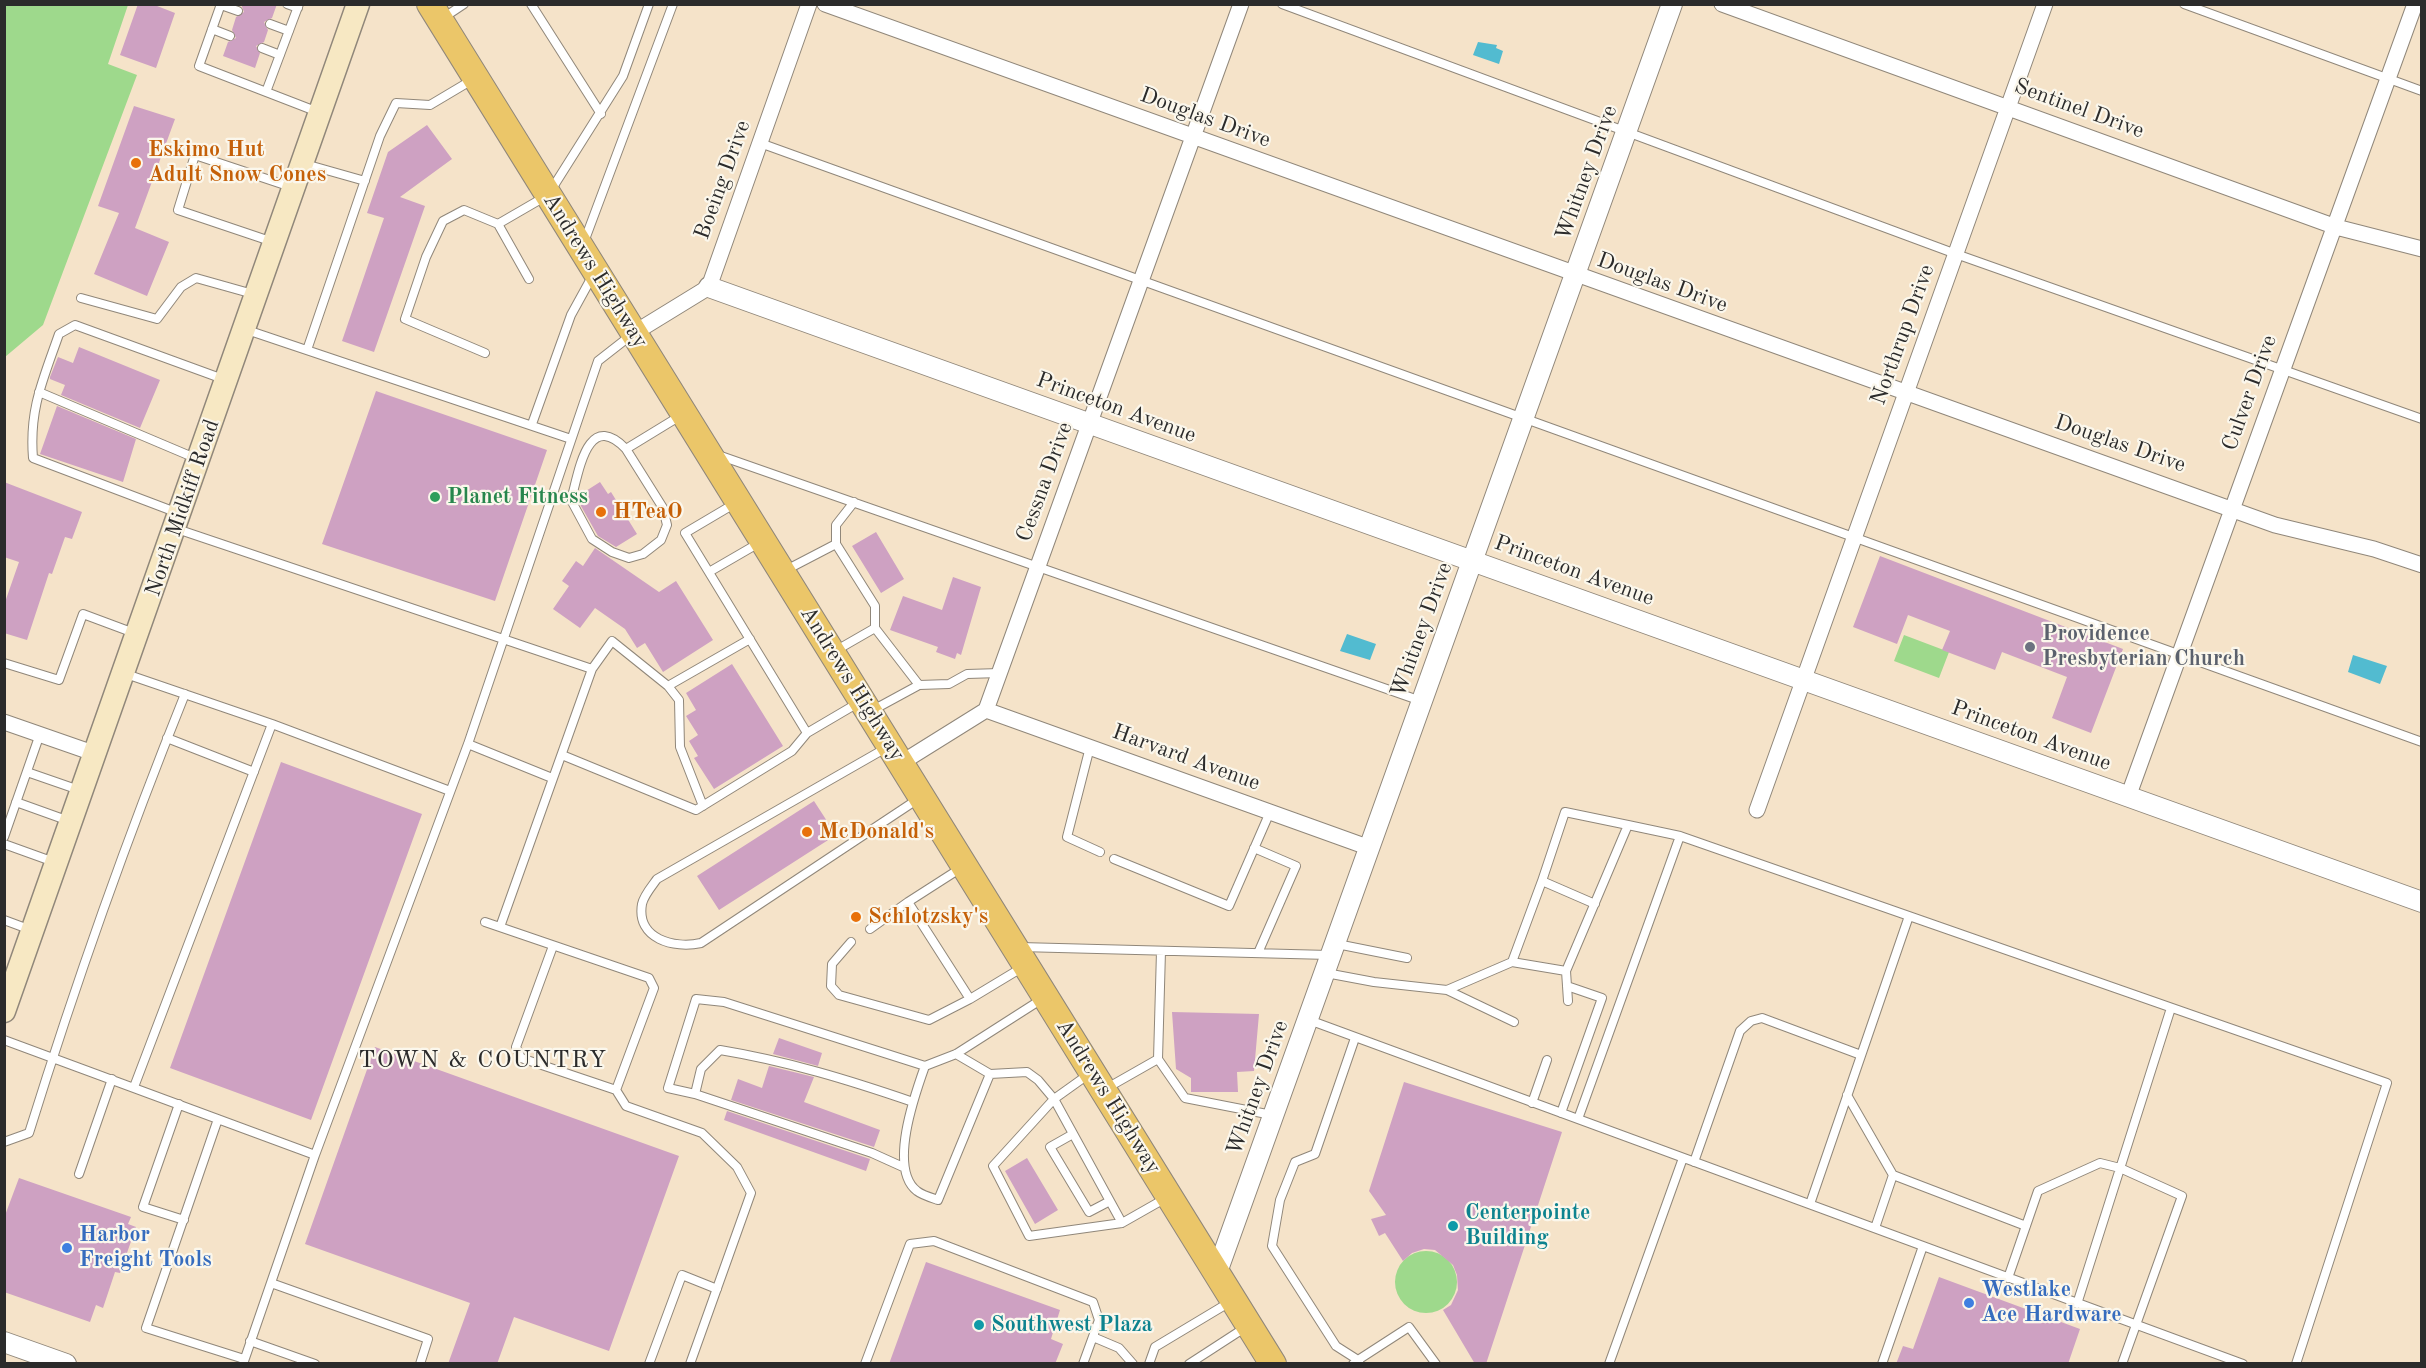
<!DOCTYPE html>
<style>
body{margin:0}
#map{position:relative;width:2426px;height:1368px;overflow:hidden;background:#f5e3c9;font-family:"Old Standard TT",serif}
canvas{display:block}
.frame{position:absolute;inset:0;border:6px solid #2b2b2b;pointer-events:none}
</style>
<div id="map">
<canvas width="2426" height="1368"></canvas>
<div class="frame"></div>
</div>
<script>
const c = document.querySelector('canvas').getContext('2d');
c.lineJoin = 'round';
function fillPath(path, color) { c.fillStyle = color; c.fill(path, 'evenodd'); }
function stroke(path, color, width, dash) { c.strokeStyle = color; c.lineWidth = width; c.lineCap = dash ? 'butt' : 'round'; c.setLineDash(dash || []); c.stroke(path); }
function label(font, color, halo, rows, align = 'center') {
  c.font = font + ' "Old Standard TT",serif'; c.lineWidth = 4.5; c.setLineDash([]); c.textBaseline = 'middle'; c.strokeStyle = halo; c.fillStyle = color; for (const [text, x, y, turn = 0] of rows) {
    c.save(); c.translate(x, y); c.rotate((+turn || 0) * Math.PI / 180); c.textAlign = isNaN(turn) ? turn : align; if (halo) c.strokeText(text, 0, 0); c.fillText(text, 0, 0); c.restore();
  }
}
fillPath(new Path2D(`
 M 5,4 L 128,5 L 108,64 L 137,75 L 43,325 L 5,357 Z
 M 1904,635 L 1949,652 L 1939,678 L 1894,661 Z
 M1395 1282a31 31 0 1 1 62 0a31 31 0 1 1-62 0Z`), '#9ed98c');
fillPath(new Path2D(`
 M 1478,42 L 1497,45 L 1496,48 L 1503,51 L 1499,64 L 1473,55 Z
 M 1347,634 L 1376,644 L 1370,660 L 1340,651 Z
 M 2353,655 L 2387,666 L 2380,684 L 2348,672 Z`), '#52bbd0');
fillPath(new Path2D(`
 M 138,4 L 152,4 L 175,13 L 156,68 L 120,55 Z
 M 241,4 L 277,4 L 272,18 L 264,22 L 268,30 L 264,42 L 256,46 L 260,53 L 255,68 L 223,56 L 228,42 L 236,38 L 232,30 L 236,17 L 244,12 Z
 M 134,106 L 175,119 L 135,228 L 169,242 L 147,296 L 94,274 L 119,213 L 98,206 Z
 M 427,125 L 452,159 L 400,197 L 425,206 L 374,352 L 342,341 L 384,218 L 367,213 L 388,152 Z
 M 79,347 L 160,380 L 140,428 L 61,395 L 65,385 L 50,379 L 50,377 L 58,357 L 73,363 Z
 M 376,391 L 547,450 L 495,601 L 322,544 Z
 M 57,406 L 136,439 L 123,482 L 40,454 Z
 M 4,482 L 82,512 L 72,539 L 65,537 L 52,574 L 49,573 L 27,640 L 4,633 L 4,605 L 19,562 L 4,557 Z
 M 600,482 L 608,494 L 611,492 L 637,534 L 616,547 L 598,536 L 577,499 L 578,496 Z
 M 876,532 L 904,579 L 881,593 L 852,546 Z
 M 595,548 L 659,592 L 676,581 L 713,640 L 663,672 L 645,643 L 637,648 L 625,629 L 595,608 L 580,628 L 553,609 L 569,586 L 562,581 L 576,561 L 583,566 Z
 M 1880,556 L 2123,649 L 2091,733 L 2052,718 L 2067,677 L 2002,652 L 1995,670 L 1942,650 L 1950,631 L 1908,615 L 1897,644 L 1853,627 Z
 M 953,577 L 981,587 L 961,655 L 957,653 L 955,659 L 936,652 L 938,647 L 890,630 L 903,596 L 942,610 Z
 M 732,664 L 783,746 L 714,789 L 694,758 L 698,756 L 689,741 L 698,735 L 686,716 L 696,710 L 686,693 Z
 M 281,762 L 422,814 L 311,1120 L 170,1068 Z
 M 814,801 L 836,835 L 719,910 L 697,876 Z
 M 1172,1012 L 1259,1014 L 1254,1071 L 1237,1072 L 1238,1092 L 1191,1092 L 1191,1078 L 1176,1069 Z
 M 779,1038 L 822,1053 L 818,1066 L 773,1054 Z
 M 375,1047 L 679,1156 L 609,1351 L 514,1317 L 497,1364 L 448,1364 L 470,1303 L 305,1244 Z
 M 769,1066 L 814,1077 L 804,1102 L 880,1130 L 874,1147 L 731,1100 L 738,1079 L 762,1088 Z
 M 1404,1082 L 1562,1132 L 1486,1364 L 1475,1364 L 1443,1310 L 1451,1305 L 1458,1290 L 1457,1275 L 1453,1265 L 1435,1250 L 1424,1249 L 1412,1253 L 1403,1261 L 1385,1233 L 1379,1236 L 1371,1219 L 1386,1215 L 1369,1191 Z
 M 727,1111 L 870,1159 L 866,1171 L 724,1120 Z
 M 1027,1158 L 1058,1210 L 1035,1224 L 1005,1171 Z
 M 19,1178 L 131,1217 L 128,1224 L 136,1227 L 120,1273 L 115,1272 L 103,1308 L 96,1305 L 90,1322 L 4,1292 L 4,1218 Z
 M 926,1262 L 1060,1310 L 1051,1339 L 1063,1344 L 1055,1364 L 889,1364 Z
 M 1939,1277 L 2080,1329 L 2068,1364 L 1896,1364 L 1903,1346 L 1913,1349 Z`), '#cea1c2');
const service = new Path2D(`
 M 221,4 L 199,66 L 318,112
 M 287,4 L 298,8
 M 531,4 L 601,114
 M 1282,4 L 1956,254 L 2422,419
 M 2184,4 L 2422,91
 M 221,5 L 238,11
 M 443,18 L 464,4
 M 270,24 L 289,31
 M 212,29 L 230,36
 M 262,48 L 280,55
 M 266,92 L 299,4
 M 760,143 L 2422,742
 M 305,164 L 365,181
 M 273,242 L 178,210 L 195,155 L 291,187
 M 584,242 L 673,4
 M 529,279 L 498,224 L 548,195 L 623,76 L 649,4
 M 81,298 L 157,319 L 181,287 L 196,278 L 253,294
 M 247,330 L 571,439
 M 307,350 L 380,136 L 396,103 L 430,105 L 472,80
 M 485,353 L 405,319 L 426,257 L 443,221 L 464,210 L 498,224
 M 39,392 L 195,458
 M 532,424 L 571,315 L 593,275
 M 626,449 C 587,409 579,472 571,500 L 592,539 L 612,552 L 629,558 L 643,554 L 661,540 L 667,525 L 663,508 L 626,449 L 680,416
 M 718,455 L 1421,701
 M 734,504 L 685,533 L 807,733 L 858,703
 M 178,513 L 33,458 C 29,409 43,380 59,334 L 75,325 L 223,379
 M 177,529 L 592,669 L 500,927
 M 836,544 L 836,525 L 854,502
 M 786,570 L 836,544 L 875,606 L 875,628 L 919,685
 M 709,572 L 759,543
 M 835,651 L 875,628
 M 4,663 L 59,680 L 83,614 L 134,633
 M 592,669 L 612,641 L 668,686 L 750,639
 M 126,674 L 272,724
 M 668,686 L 679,700 L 680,747 L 703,806
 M 873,710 L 919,685 L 949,684 L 967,674 L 1000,673
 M 167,738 L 254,772
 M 468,744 L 552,778
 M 1090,747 L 1067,837 L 1100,852
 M 886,748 L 657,879 C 652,886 644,895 642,904 C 636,939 674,949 701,943 L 918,799
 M 562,755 L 696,810 L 792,751 L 807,733
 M 27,772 L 79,790
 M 16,802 L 69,821
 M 4,837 L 40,734
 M 4,844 L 54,862
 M 1254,848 L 1296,866 L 1258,953
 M 1114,859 L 1229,906 L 1270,812
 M 961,868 L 908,902 L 970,999 L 1023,967
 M 1542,881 L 1565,812 L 1628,825
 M 4,920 L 31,930
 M 485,922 L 649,978 L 654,988 L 616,1090
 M 870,929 L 908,902
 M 851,942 L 832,964 L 831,986 L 839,995 L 929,1020 L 970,999
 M 1337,944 L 1407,958
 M 553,946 L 516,1047 L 521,1058 L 616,1090 L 626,1106 L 702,1133 L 737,1167 L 751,1193 L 690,1364
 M 1020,947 L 1329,955
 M 1512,962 L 1542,881 L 1595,904
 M 1566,971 L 1568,1001
 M 1326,973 L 1374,982 L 1447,990 L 1512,962 L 1566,971 L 1628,825 L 1680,836
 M 1447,990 L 1514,1022
 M 1309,1020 L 1923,1246 L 1882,1364
 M 4,1040 L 315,1155
 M 956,1054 L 990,1074 L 1027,1072 L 1038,1080 L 1054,1099 L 1089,1074
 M 1158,1059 L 1185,1098 L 1272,1115
 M 925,1066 C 915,1094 888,1169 917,1191 C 922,1195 932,1198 938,1200 L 990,1074
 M 134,1087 L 272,724 L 450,791
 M 1107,1088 L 1158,1059 L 1161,951
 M 695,1094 L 668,1088 L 696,999 L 724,1002 L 925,1066 L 956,1054 L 1042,999
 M 1847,1095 L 1893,1175 L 1875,1228
 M 1532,1103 L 1547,1060
 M 179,1104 L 143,1207 L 184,1220
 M 1561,1113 L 1602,998 L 1567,986
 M 218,1119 L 146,1328 L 244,1359
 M 1578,1119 L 1680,836 L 2387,1083 L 2296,1364
 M 1073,1134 L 1050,1147 L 1089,1212 L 1110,1201
 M 4,1142 L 29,1133 C 75,985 127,838 185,694
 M 1694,1162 L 1740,1031 L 1751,1021 L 1762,1018 L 1861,1055
 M 903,1167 L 872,1153 L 695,1094 L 701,1069 L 720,1050 C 787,1061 849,1080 913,1102
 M 79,1174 L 112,1079
 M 1893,1175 L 2026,1226
 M 1810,1204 L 1909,916
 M 1122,1223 L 1029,1236 L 993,1166 L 1054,1099 L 1122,1223 L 1166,1198
 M 1923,1246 L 2243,1364
 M 2008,1278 L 2038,1191 L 2100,1163 L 2120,1168 L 2182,1196 L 2122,1364
 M 271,1283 L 428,1339 L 420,1364
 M 2077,1304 L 2171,1008
 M 1093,1337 L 1119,1348 L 1133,1364
 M 250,1341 L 315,1364
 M 1359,1362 L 1358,1360 L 1409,1327 L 1436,1364
 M 243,1364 L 315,1155 L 468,744 L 598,361 L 630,336
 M 649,1364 L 682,1275 L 717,1289
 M 865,1364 L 910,1244 L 934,1241 L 1093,1302 L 1099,1320 L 1083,1364
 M 1149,1364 L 1155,1347 L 1230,1302
 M 1189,1364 L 1246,1327
 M 1353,1364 L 1358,1360 L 1336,1346 L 1272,1246 L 1280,1200 L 1295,1162 L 1315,1154 L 1355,1038
 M 1609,1364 L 1683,1158`);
const minor = new Path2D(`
 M 825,4 L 2275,525 L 2374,549 L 2422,565
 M 1722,4 L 2336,227 L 2422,249
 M 634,333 L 709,287 L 809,4
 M 986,710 L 1370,848
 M 4,722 L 96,754
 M 901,763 L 986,710 L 1241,4
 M 2128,797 L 2415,4
 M 1757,810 L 2045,4`);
const tertiary = new Path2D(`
 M 709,287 L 2422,902
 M 1217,1272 L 1672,4
 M 4,1342 L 66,1364`);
const secondary = new Path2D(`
 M 4,1011 L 358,4`);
const primary = new Path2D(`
 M 430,4 L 1273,1364`);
stroke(service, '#90877a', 10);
stroke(minor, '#90877a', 17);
stroke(tertiary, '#90877a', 22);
stroke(secondary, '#90877a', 25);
stroke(primary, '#90877a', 28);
stroke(service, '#fff', 8);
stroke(minor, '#fff', 15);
stroke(tertiary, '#fff', 20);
stroke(secondary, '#f7e8c3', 22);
stroke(primary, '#ebc669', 26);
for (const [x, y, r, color] of [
 [136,163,6,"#e8710a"],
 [435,497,6,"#2e9e5b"],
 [601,512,6,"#e8710a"],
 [2030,647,6,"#6b7280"],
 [807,832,6,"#e8710a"],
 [856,917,6,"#e8710a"],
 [1453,1226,6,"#0f9aa8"],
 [67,1248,6,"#3f7fe0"],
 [1969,1303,6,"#3f7fe0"],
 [979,1325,6,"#0f9aa8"]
]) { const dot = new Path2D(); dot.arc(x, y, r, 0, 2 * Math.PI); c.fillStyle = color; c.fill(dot); stroke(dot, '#fbf7ec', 2); }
label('22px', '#2b2b2b', '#fbf7ec', [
 ["Sentinel Drive",2079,109,20],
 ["Douglas Drive",1205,118,20],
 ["Whitney Drive",1587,173,-70],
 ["Boeing Drive",723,180,-70],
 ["Andrews Highway",595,271,58],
 ["Douglas Drive",1662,283,20],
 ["Northrup Drive",1903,335,-70],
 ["Culver Drive",2250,393,-70],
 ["Princeton Avenue",1116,408,20],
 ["Douglas Drive",2120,444,19],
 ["Cessna Drive",1045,482,-70],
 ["North Midkiff Road",183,508,-71],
 ["Princeton Avenue",1574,571,20],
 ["Whitney Drive",1422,630,-70],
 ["Andrews Highway",852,684,58],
 ["Princeton Avenue",2031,736,20],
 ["Harvard Avenue",1186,758,20],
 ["Whitney Drive",1258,1088,-70],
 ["Andrews Highway",1108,1097,58]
]);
label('bold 22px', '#c56008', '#fbf7ec', [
 ["Eskimo Hut",148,150],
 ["Adult Snow Cones",148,175],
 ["HTeaO",613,512],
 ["McDonald's",819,832],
 ["Schlotzsky's",868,917]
], 'left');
label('bold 22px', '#27864d', '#fbf7ec', [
 ["Planet Fitness",447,497]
], 'left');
label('bold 22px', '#5b616d', '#fbf7ec', [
 ["Providence",2042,634],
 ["Presbyterian Church",2042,659]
], 'left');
label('bold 22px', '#0d838f', '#fbf7ec', [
 ["Centerpointe",1465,1213],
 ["Building",1465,1238],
 ["Southwest Plaza",991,1325]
], 'left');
label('bold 22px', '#366cbe', '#fbf7ec', [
 ["Harbor",79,1235],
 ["Freight Tools",79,1260],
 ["Westlake",1981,1290],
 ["Ace Hardware",1981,1315]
], 'left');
c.letterSpacing = '1.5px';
label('24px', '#2b2b2b', '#fbf7ec', [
 ["TOWN & COUNTRY",483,1061]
]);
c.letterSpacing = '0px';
</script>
